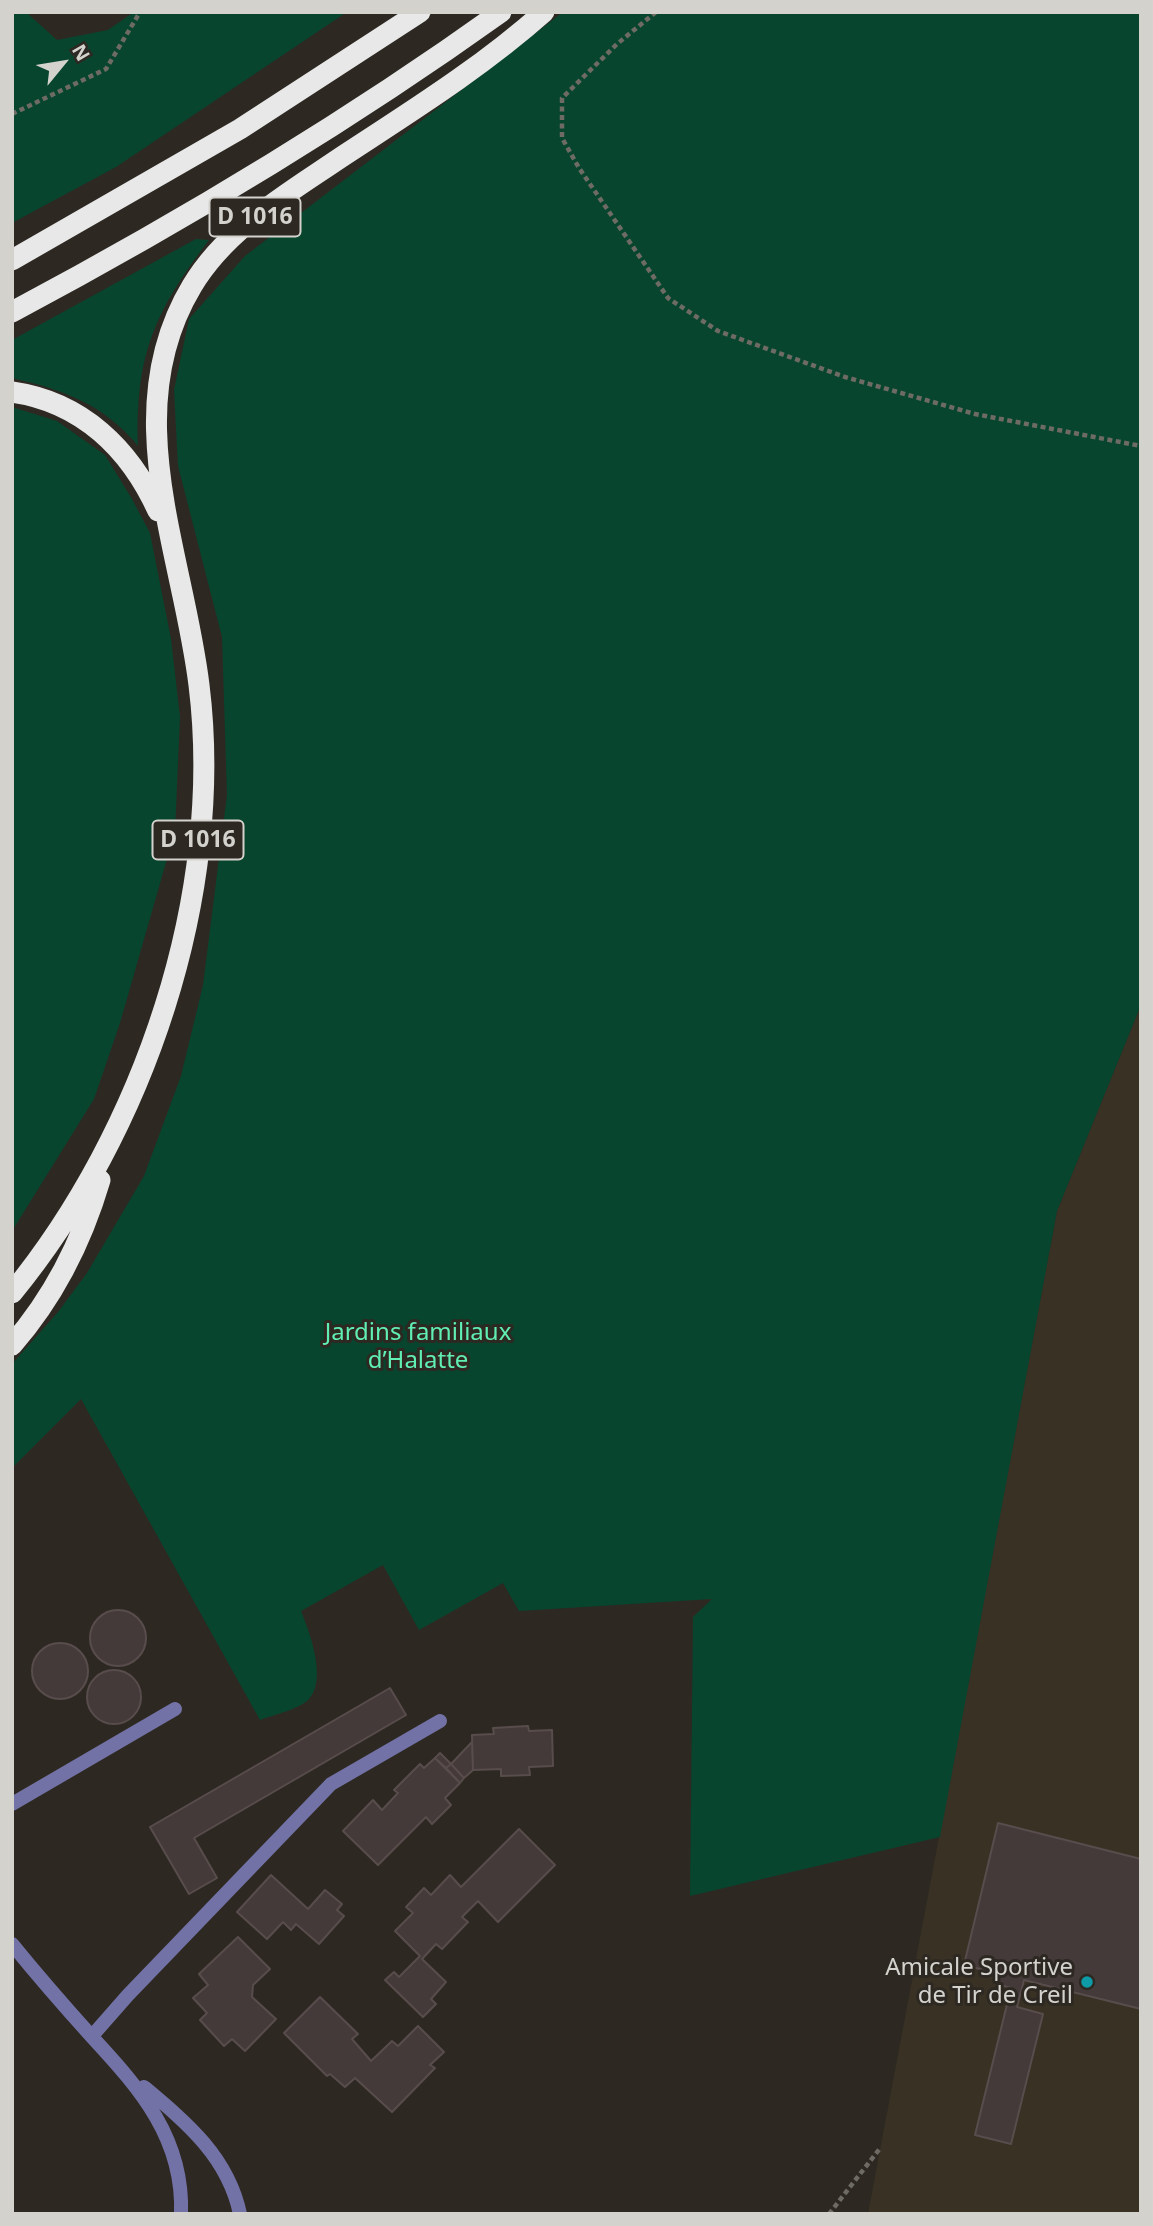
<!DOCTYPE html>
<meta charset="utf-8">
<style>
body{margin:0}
#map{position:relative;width:1153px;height:2226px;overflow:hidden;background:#2d2922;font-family:"Noto Sans",sans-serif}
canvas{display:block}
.frame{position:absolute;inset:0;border:14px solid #d4d2cd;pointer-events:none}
.north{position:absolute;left:28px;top:28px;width:70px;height:70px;-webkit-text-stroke:5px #2d2922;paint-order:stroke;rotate:60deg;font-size:19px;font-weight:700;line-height:28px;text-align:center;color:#d4d2cd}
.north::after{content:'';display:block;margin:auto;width:24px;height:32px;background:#d4d2cd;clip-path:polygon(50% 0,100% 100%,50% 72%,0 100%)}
</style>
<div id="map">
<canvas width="1153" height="2226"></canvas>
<div class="frame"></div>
<div class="north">N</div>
</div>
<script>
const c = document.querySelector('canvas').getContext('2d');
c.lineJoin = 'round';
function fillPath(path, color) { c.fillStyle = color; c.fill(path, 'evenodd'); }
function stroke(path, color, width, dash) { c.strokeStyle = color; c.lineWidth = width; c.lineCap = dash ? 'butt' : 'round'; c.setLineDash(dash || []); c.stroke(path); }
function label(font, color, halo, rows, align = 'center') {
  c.font = font + ' "Noto Sans",sans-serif'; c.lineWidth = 6; c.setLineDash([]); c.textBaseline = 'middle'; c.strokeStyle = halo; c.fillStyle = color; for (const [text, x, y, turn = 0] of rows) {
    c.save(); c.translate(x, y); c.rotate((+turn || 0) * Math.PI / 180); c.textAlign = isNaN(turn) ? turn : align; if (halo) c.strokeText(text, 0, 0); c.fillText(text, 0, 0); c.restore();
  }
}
fillPath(new Path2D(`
 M 1141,1005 L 1141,2214 L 868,2214 L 1057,1211 Z`), '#383124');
fillPath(new Path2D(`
 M 12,12 L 26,12 L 57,40 L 108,30 L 134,12 L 347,12 L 116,167 L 12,223 Z
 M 563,12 L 1141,12 L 1141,1005 L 1057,1211 L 940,1837 L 690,1896 L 693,1617 L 712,1599 L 519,1611 L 503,1583 L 419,1630 L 383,1565 L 301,1611 C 309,1631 329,1682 307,1701 C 296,1710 273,1715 260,1720 L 81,1399 L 12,1468 L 12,1364 L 58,1312 L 87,1273 L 144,1176 L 181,1076 L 203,985 L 227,795 L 222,637 L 178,466 L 174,390 L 189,319 L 245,256 Z
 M 196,239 L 209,240 C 155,311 135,355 138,446 C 105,405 62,389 12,378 L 12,340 Z
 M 12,407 L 57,421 L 105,455 L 132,499 L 150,533 L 171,639 L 180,717 L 175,831 L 120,1023 L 94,1099 L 12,1231 Z`), '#08452f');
const building = new Path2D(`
 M90 1638a28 28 0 1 1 56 0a28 28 0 1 1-56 0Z
 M32 1671a28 28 0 1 1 56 0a28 28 0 1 1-56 0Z
 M87 1697a27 27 0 1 1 54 0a27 27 0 1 1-54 0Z
 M 390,1688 L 406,1715 L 194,1838 L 217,1878 L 189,1894 L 150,1827 Z
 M 528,1726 L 529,1731 L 552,1730 L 553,1766 L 529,1767 L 530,1775 L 501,1776 L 501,1769 L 473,1770 L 472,1735 L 494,1734 L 493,1728 Z
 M 472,1742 L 473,1770 L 464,1778 L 451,1764 Z
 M 440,1753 L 451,1764 L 446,1768 L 435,1758 Z
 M 435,1758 L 460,1783 L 445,1798 L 451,1805 L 432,1824 L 426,1817 L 378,1865 L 343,1831 L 373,1800 L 382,1810 L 398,1793 L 394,1790 L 420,1764 L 424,1768 Z
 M 451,1764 L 464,1778 L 460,1783 L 446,1768 Z
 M 998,1823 L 1141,1859 L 1141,2009 L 1024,1980 L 1017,2007 L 1043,2014 L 1011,2144 L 975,2135 L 1011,1988 L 997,1984 L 1000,1974 L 964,1965 Z
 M 519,1829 L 555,1865 L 498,1922 L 478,1901 L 462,1917 L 468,1922 L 442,1949 L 436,1944 L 422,1959 L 446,1982 L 431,1999 L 436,2004 L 423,2017 L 385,1980 L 394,1972 L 399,1977 L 420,1956 L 395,1931 L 413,1913 L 406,1907 L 424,1888 L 431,1895 L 450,1875 L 461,1887 Z
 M 271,1875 L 308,1909 L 325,1890 L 342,1904 L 337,1910 L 344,1916 L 319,1944 L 296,1924 L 291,1930 L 283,1922 L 267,1939 L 237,1912 Z
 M 238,1937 L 270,1969 L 253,1985 L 252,1997 L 276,2019 L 245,2051 L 232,2039 L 224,2046 L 200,2020 L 207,2013 L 193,1998 L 208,1985 L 199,1974 Z
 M 320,1997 L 358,2034 L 352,2039 L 371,2061 L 392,2041 L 398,2046 L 418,2026 L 444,2052 L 430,2065 L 435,2068 L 392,2112 L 355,2078 L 345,2087 L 330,2074 L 327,2076 L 284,2033 Z`);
fillPath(building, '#443a39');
stroke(building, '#584d4c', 2);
stroke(new Path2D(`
 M 656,12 L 617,44 L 562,98 L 562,138 L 579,168 L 668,298 L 718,331 L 845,377 L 975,414 L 1141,446
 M 12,114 L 106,69 L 140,12
 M 829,2214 L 881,2147`), '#6e6b65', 4.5, [5, 3.5]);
stroke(new Path2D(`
 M 12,1804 L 175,1709
 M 92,2036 L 128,1995 L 331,1784 L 440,1721`), '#7372a7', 14);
stroke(new Path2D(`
 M 12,1944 C 38,1976 65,2007 93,2038 C 141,2090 184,2139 181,2214
 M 144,2087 C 187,2123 228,2157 240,2214`), '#7372a7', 14);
stroke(new Path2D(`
 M 12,260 L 240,129 L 420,12
 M 12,312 C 181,222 346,123 501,12
 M 12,392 C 82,402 130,449 158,511
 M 12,1293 C 144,1132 225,894 199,685 C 183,552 116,412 192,286 C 226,229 287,194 340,158 C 410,112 481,68 544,12
 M 12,1345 C 54,1297 82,1241 100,1180`), '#e8e8e8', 21);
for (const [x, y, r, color] of [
 [1087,1982,7,"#0f9aa8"]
]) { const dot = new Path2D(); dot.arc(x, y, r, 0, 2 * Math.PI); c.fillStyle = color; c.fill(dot); stroke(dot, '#2d2922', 2.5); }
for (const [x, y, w] of [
 [255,217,91],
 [198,840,91]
]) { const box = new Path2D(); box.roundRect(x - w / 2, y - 19.5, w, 39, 5); c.fillStyle = '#2d2922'; c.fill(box); stroke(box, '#d4d2cd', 2); }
label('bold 23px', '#d4d2cd', null, [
 ["D 1016",255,217],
 ["D 1016",198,840]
]);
label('24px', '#60eeb3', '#2d2922', [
 ["Jardins familiaux",418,1333],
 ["d’Halatte",418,1361]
]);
label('24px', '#d4d2cd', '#2d2922', [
 ["Amicale Sportive",1073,1968],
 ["de Tir de Creil",1073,1996]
], 'right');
</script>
